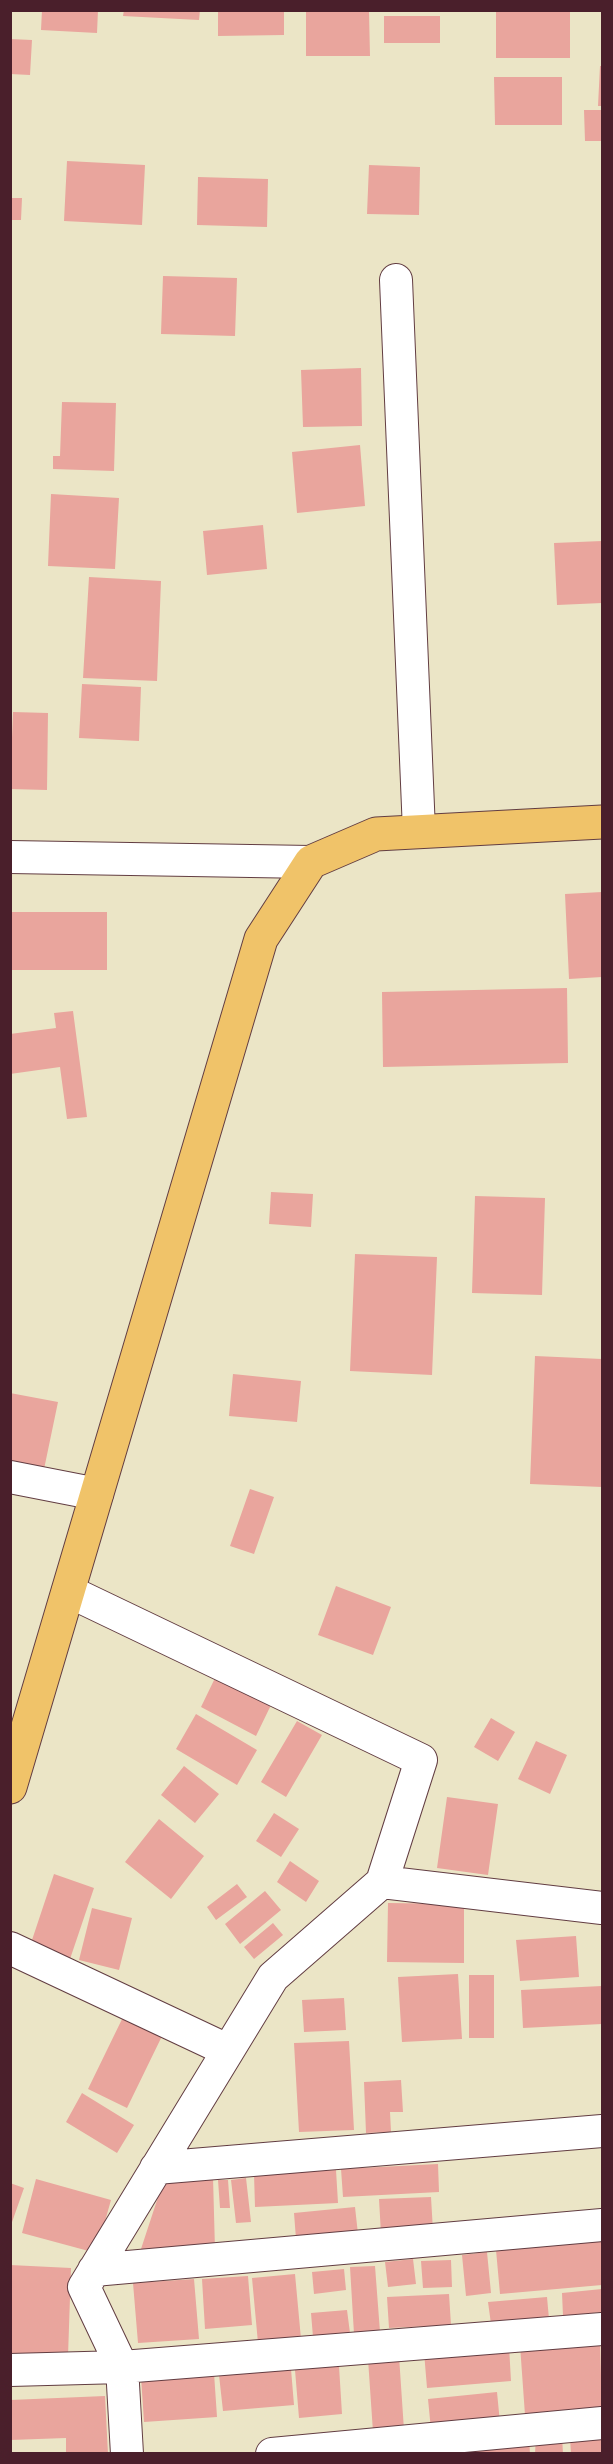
<!DOCTYPE html>
<style>
body{margin:0}
#map{position:relative;width:613px;height:2464px;overflow:hidden;background:#ebe5c6;font-family:Dekko,sans-serif}
canvas{display:block}
.frame{position:absolute;inset:0;border:12px solid #4a1f2b;pointer-events:none}
</style>
<div id="map">
<canvas width="613" height="2464"></canvas>
<div class="frame"></div>
</div>
<script>
const c = document.querySelector('canvas').getContext('2d');
c.lineJoin = 'round';
function fillPath(path, color) { c.fillStyle = color; c.fill(path, 'evenodd'); }
function stroke(path, color, width, dash) { c.strokeStyle = color; c.lineWidth = width; c.lineCap = dash ? 'butt' : 'round'; c.setLineDash(dash || []); c.stroke(path); }
fillPath(new Path2D(`
 M 42,10 L 98,10 L 97,33 L 41,30 Z
 M 124,10 L 200,10 L 199,20 L 123,16 Z
 M 218,10 L 284,10 L 284,35 L 218,36 Z
 M 552,10 L 570,10 L 570,58 L 496,58 L 496,11 Z
 M 306,11 L 369,11 L 370,56 L 306,56 Z
 M 384,16 L 440,16 L 440,43 L 384,43 Z
 M 10,39 L 32,40 L 30,75 L 10,74 Z
 M 600,66 L 602,66 L 602,106 L 598,106 Z
 M 494,77 L 562,77 L 562,125 L 495,125 Z
 M 584,110 L 602,110 L 602,141 L 585,141 Z
 M 67,161 L 145,165 L 142,225 L 64,221 Z
 M 369,165 L 420,167 L 419,215 L 367,214 Z
 M 198,177 L 268,179 L 267,227 L 197,225 Z
 M 10,198 L 22,198 L 21,220 L 10,220 Z
 M 163,276 L 237,278 L 235,336 L 161,334 Z
 M 361,368 L 362,426 L 303,427 L 301,370 Z
 M 62,402 L 116,403 L 114,471 L 53,469 L 53,456 L 60,456 Z
 M 360,445 L 365,506 L 297,513 L 292,452 Z
 M 51,494 L 119,498 L 115,569 L 48,566 Z
 M 263,525 L 267,569 L 207,575 L 203,531 Z
 M 602,541 L 602,603 L 557,605 L 554,543 Z
 M 89,577 L 161,581 L 157,681 L 83,678 Z
 M 82,684 L 141,687 L 139,741 L 79,738 Z
 M 13,712 L 48,713 L 47,790 L 10,789 Z
 M 602,892 L 602,977 L 569,979 L 565,894 Z
 M 10,912 L 107,912 L 107,970 L 10,970 Z
 M 567,988 L 568,1063 L 383,1067 L 382,992 Z
 M 73,1011 L 87,1117 L 67,1119 L 60,1067 L 10,1074 L 10,1034 L 56,1028 L 54,1013 Z
 M 271,1192 L 313,1194 L 311,1227 L 269,1224 Z
 M 475,1196 L 545,1198 L 542,1295 L 472,1293 Z
 M 355,1254 L 437,1257 L 432,1375 L 350,1371 Z
 M 535,1356 L 602,1359 L 602,1487 L 530,1484 Z
 M 233,1374 L 301,1381 L 297,1422 L 229,1416 Z
 M 10,1393 L 58,1402 L 43,1474 L 10,1467 Z
 M 250,1489 L 274,1497 L 254,1554 L 230,1546 Z
 M 336,1586 L 391,1607 L 373,1655 L 318,1635 Z
 M 216,1676 L 271,1705 L 256,1736 L 201,1707 Z
 M 196,1714 L 257,1750 L 237,1785 L 176,1749 Z
 M 491,1718 L 515,1732 L 498,1761 L 474,1747 Z
 M 297,1721 L 322,1735 L 286,1797 L 261,1782 Z
 M 536,1741 L 567,1755 L 550,1794 L 518,1779 Z
 M 184,1766 L 219,1794 L 195,1823 L 161,1795 Z
 M 447,1797 L 498,1804 L 488,1875 L 437,1868 Z
 M 274,1813 L 299,1829 L 281,1857 L 256,1841 Z
 M 159,1819 L 204,1856 L 171,1899 L 125,1862 Z
 M 290,1861 L 319,1881 L 306,1902 L 277,1882 Z
 M 54,1874 L 94,1888 L 69,1962 L 29,1949 Z
 M 237,1884 L 247,1897 L 216,1920 L 207,1907 Z
 M 265,1891 L 281,1910 L 240,1944 L 225,1924 Z
 M 388,1903 L 464,1904 L 464,1963 L 387,1962 Z
 M 92,1908 L 132,1918 L 119,1970 L 79,1960 Z
 M 273,1923 L 283,1935 L 254,1959 L 244,1947 Z
 M 576,1936 L 579,1977 L 520,1981 L 516,1940 Z
 M 458,1974 L 462,2039 L 402,2042 L 398,1977 Z
 M 469,1975 L 494,1975 L 494,2038 L 469,2038 Z
 M 602,1986 L 602,2024 L 523,2028 L 521,1990 Z
 M 344,1998 L 346,2030 L 304,2032 L 302,2000 Z
 M 125,2013 L 164,2032 L 127,2108 L 88,2089 Z
 M 349,2041 L 354,2130 L 299,2132 L 294,2043 Z
 M 401,2080 L 403,2112 L 390,2112 L 391,2132 L 366,2133 L 364,2082 Z
 M 82,2093 L 134,2125 L 117,2153 L 66,2122 Z
 M 438,2164 L 439,2192 L 343,2197 L 341,2169 Z
 M 336,2170 L 338,2203 L 255,2207 L 254,2174 Z
 M 213,2177 L 215,2250 L 140,2252 L 164,2179 Z
 M 246,2178 L 251,2222 L 236,2223 L 231,2180 Z
 M 36,2179 L 111,2200 L 96,2253 L 22,2233 Z
 M 218,2180 L 228,2180 L 230,2208 L 220,2208 Z
 M 10,2183 L 24,2188 L 11,2225 L 10,2225 Z
 M 431,2197 L 433,2231 L 381,2234 L 379,2199 Z
 M 355,2207 L 358,2234 L 296,2239 L 294,2213 Z
 M 602,2241 L 602,2285 L 500,2294 L 496,2250 Z
 M 487,2252 L 491,2293 L 466,2296 L 462,2255 Z
 M 413,2259 L 416,2284 L 388,2287 L 385,2262 Z
 M 451,2260 L 452,2287 L 423,2288 L 421,2261 Z
 M 10,2265 L 71,2268 L 68,2356 L 10,2354 Z
 M 375,2266 L 380,2332 L 354,2334 L 350,2267 Z
 M 344,2269 L 346,2290 L 314,2294 L 312,2272 Z
 M 295,2274 L 301,2339 L 258,2343 L 252,2278 Z
 M 248,2276 L 252,2325 L 205,2329 L 202,2279 Z
 M 194,2279 L 199,2339 L 138,2343 L 133,2283 Z
 M 602,2289 L 602,2312 L 563,2316 L 562,2293 Z
 M 449,2294 L 451,2325 L 389,2328 L 387,2297 Z
 M 547,2297 L 549,2319 L 491,2324 L 488,2302 Z
 M 347,2310 L 350,2333 L 313,2337 L 311,2313 Z
 M 600,2340 L 602,2410 L 525,2415 L 520,2345 Z
 M 509,2346 L 511,2381 L 427,2388 L 424,2352 Z
 M 399,2356 L 404,2430 L 373,2432 L 368,2359 Z
 M 339,2366 L 342,2414 L 299,2418 L 295,2370 Z
 M 291,2369 L 294,2405 L 223,2411 L 219,2375 Z
 M 214,2373 L 217,2417 L 144,2422 L 141,2377 Z
 M 497,2392 L 500,2423 L 431,2430 L 428,2399 Z
 M 105,2396 L 108,2454 L 66,2454 L 66,2438 L 10,2440 L 10,2400 Z
 M 536,2436 L 562,2436 L 563,2454 L 535,2454 Z
 M 602,2436 L 602,2454 L 571,2454 L 570,2437 Z
 M 529,2437 L 530,2454 L 461,2454 L 460,2443 Z`), '#e9a59d');
const minor = new Path2D(`
 M 396,280 L 419,831
 M 10,857 L 311,862
 M 10,1477 L 97,1494
 M 68,1591 L 421,1760 L 382,1882
 M 10,1948 L 227,2050
 M 156,2168 L 602,2131
 M 94,2270 L 602,2225
 M 10,2370 L 122,2367 L 602,2329
 M 127,2454 L 122,2367 L 84,2287 L 273,1977 L 382,1882 L 602,1908
 M 272,2454 L 602,2423`);
const primary = new Path2D(`
 M 10,1787 L 261,939 L 311,862 L 376,834 L 602,822`);
stroke(minor, '#623d42', 34);
stroke(primary, '#623d42', 35);
stroke(minor, '#fff', 32);
stroke(primary, '#f0c369', 33);
</script>
